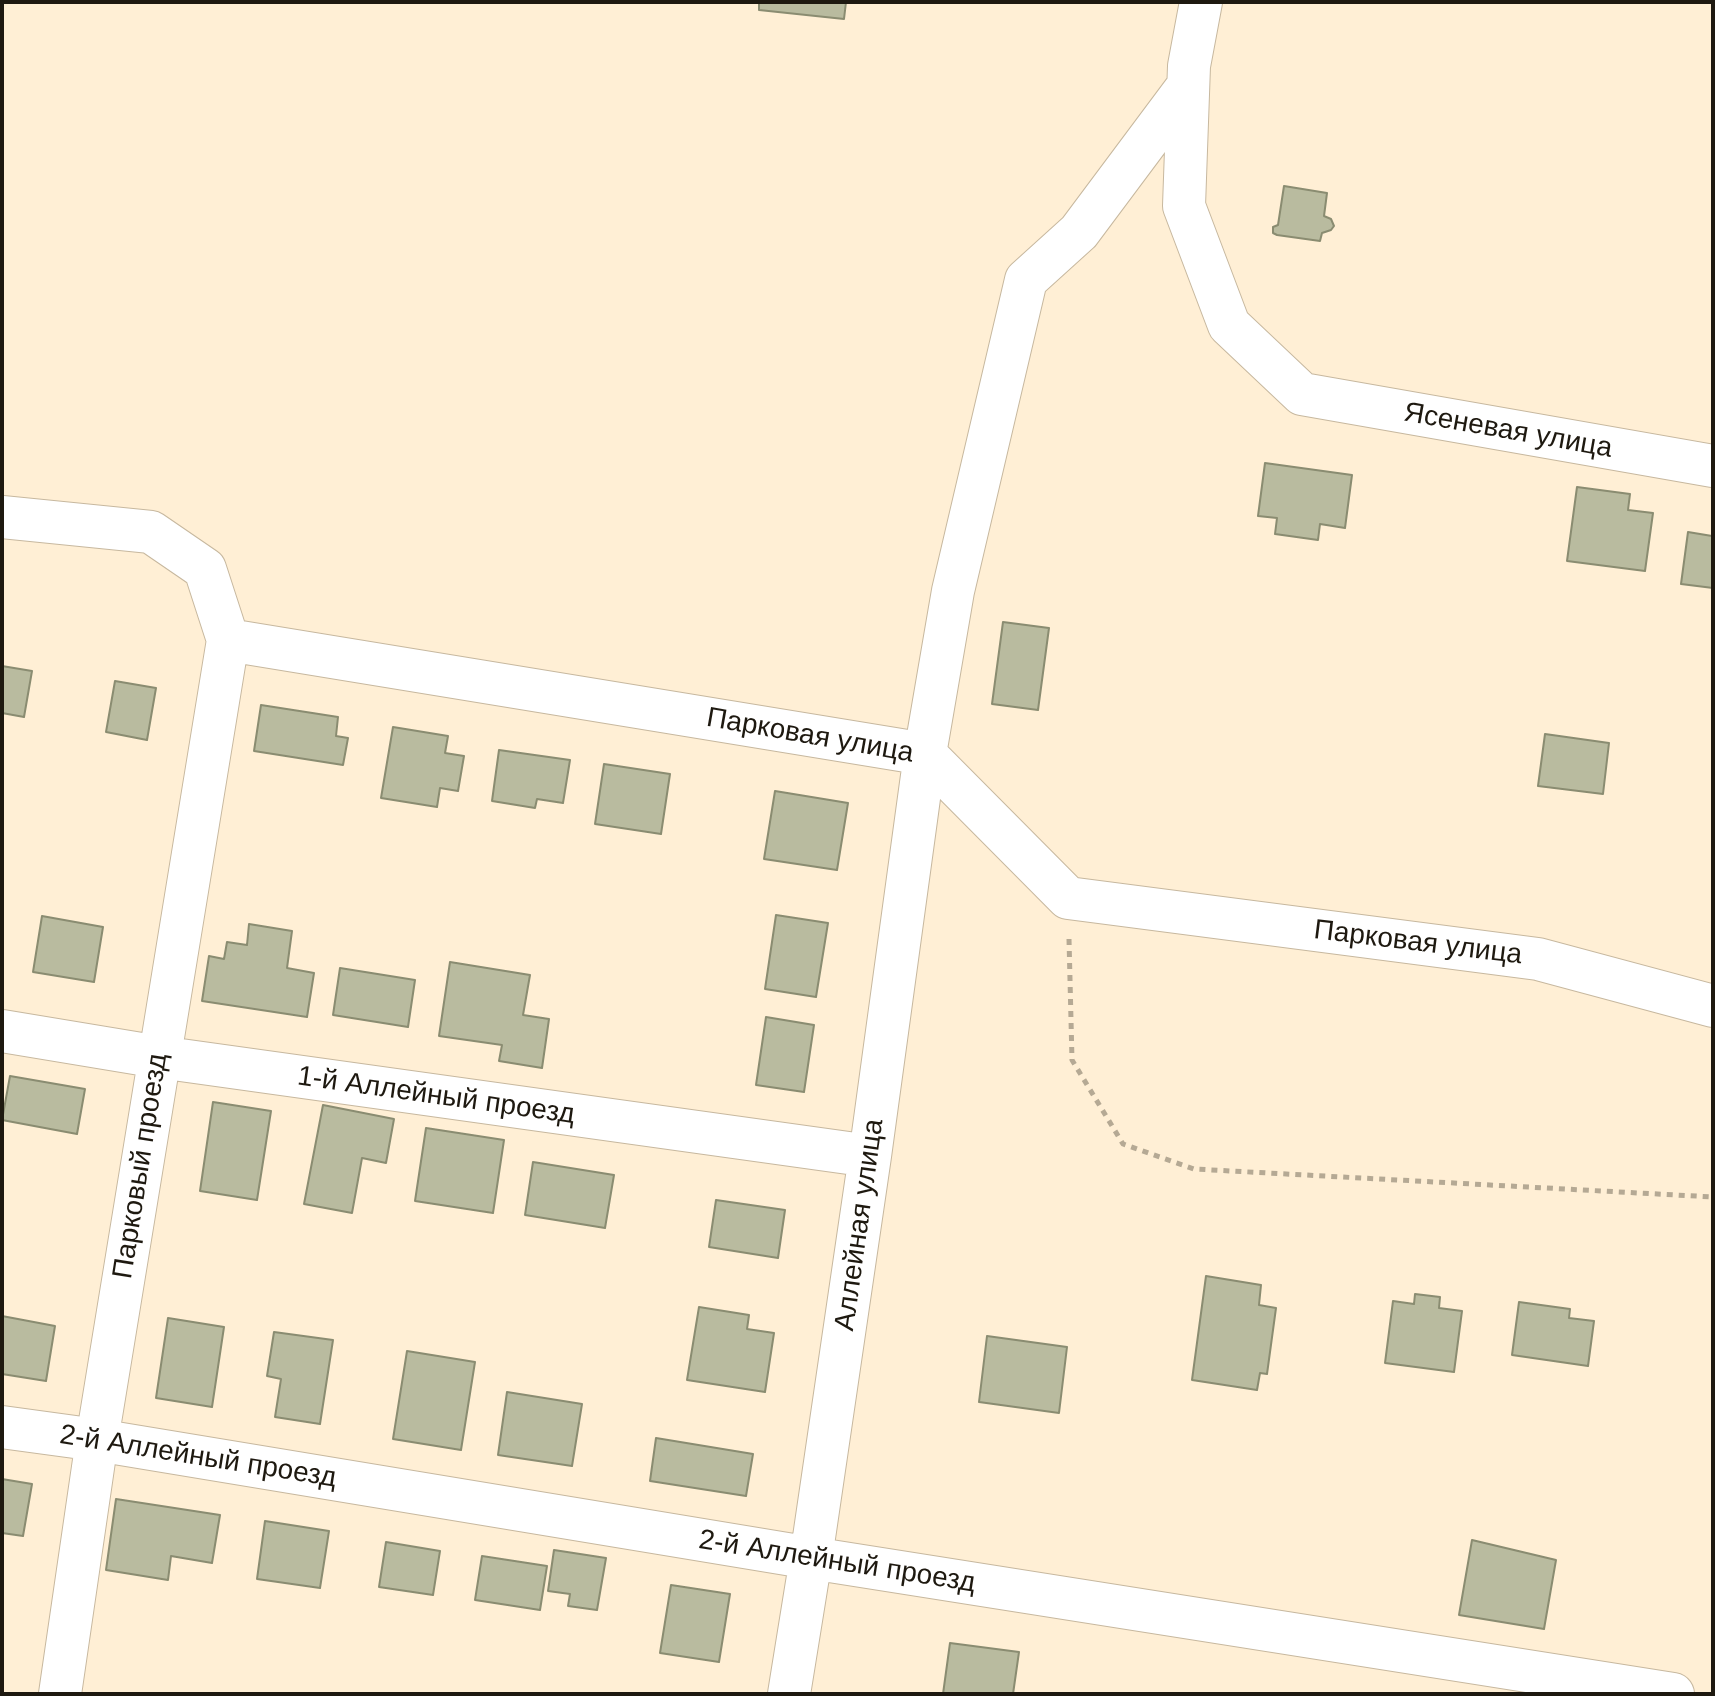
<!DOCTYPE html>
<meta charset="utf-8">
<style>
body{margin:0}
#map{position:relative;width:1715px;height:1696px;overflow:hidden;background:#ffefd5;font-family:Arial,sans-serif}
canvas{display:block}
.frame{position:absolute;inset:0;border:4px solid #1e1910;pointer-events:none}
</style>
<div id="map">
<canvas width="1715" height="1696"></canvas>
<div class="frame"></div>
</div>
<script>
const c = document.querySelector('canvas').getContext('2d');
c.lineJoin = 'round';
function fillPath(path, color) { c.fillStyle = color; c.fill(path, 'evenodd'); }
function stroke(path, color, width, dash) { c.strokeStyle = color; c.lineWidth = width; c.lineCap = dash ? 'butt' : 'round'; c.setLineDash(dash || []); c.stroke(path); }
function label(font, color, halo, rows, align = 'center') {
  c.font = font + ' Arial,sans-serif'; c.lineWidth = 7; c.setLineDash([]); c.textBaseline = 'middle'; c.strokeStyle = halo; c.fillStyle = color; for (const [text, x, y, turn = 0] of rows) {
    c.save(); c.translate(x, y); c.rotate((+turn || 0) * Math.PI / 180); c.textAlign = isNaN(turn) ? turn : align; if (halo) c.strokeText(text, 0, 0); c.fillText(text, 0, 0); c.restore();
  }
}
const building = new Path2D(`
 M 759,2 L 846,2 L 844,19 L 759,10 Z
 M 1284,186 L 1327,193 L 1324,216 L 1331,219 L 1334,226 L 1331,230 L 1322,233 L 1320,241 L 1277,235 L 1273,233 L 1273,227 L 1278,225 Z
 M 1265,463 L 1352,475 L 1345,528 L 1320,524 L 1318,540 L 1275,534 L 1277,518 L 1258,516 Z
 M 1577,487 L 1630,494 L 1628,510 L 1653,513 L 1645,571 L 1567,561 Z
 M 1713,525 L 1713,588 L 1681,584 L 1688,532 L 1712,536 Z
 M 1003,622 L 1049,628 L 1038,710 L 992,704 Z
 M 2,666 L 32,671 L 24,717 L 2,713 Z
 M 115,681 L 156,688 L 147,740 L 106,732 Z
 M 261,705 L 338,717 L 336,736 L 348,738 L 343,765 L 254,751 Z
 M 393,727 L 448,736 L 445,753 L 464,756 L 458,791 L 440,788 L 437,807 L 381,798 Z
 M 1545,734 L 1609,743 L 1603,794 L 1538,786 Z
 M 499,750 L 570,760 L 563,803 L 537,799 L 535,808 L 492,801 Z
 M 604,764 L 670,774 L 661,834 L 595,824 Z
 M 775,791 L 848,803 L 837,870 L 764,859 Z
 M 776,915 L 828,923 L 816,997 L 765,989 Z
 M 42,916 L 103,927 L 94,982 L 33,972 Z
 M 249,924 L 292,931 L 287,968 L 314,973 L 307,1017 L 202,1001 L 209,956 L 224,959 L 227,942 L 247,945 Z
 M 450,962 L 530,975 L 523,1015 L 549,1019 L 542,1068 L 499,1061 L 502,1045 L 439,1036 Z
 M 340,968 L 415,980 L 408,1027 L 333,1015 Z
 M 766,1017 L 814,1025 L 804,1092 L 756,1085 Z
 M 10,1076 L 85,1089 L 77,1134 L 2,1120 Z
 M 213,1102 L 271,1111 L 257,1200 L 200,1191 Z
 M 323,1105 L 394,1119 L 386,1163 L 362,1158 L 352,1213 L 304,1204 Z
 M 426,1128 L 504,1140 L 493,1213 L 415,1201 Z
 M 533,1162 L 614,1175 L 605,1228 L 525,1215 Z
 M 716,1200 L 785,1210 L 778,1258 L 709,1247 Z
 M 1206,1276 L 1261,1285 L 1259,1305 L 1276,1308 L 1267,1374 L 1260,1373 L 1257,1390 L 1192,1380 Z
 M 1415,1294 L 1440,1297 L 1439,1308 L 1462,1311 L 1454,1372 L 1385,1363 L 1393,1301 L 1414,1304 Z
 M 1519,1302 L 1570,1309 L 1569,1318 L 1594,1321 L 1588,1366 L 1512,1355 Z
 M 699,1307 L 749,1315 L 747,1329 L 774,1333 L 765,1392 L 687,1380 Z
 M 2,1316 L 55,1326 L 46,1381 L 2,1374 Z
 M 168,1318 L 224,1327 L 212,1407 L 156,1398 Z
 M 274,1332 L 333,1340 L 320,1424 L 275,1417 L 281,1379 L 267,1376 Z
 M 987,1336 L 1067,1347 L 1059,1413 L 979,1402 Z
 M 407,1351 L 475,1362 L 461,1450 L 393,1439 Z
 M 507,1392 L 582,1404 L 572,1466 L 498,1455 Z
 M 656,1438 L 753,1454 L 746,1496 L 650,1481 Z
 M 2,1479 L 32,1484 L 23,1536 L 2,1533 Z
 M 116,1499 L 220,1515 L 212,1563 L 171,1556 L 168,1580 L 106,1570 Z
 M 265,1521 L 329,1531 L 320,1588 L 257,1579 Z
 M 1472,1540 L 1556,1560 L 1544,1629 L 1459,1615 Z
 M 386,1542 L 440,1551 L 433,1595 L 379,1587 Z
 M 554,1550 L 606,1558 L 597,1610 L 568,1606 L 570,1594 L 548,1591 Z
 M 482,1556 L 547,1566 L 540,1610 L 475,1600 Z
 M 671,1585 L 730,1594 L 719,1662 L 660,1653 Z
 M 950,1643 L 1019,1652 L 1013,1694 L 943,1694 Z`);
fillPath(building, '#b9bb9f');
stroke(building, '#8a8c71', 2);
const street = new Path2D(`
 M 1201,2 L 1189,66 L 1184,206 L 1229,325 L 1302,394 L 1713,466
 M 2,517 L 151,532 L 205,569 L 228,640 L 97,1440 L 60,1694
 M 228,640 L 925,754 L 1068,898 L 1538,959 L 1713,1006
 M 2,1031 L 159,1057 L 870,1156
 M 2,1427 L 97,1440 L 811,1558 L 1673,1694
 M 789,1694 L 811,1558 L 870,1156 L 925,754 L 953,591 L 1026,280 L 1079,232 L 1188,86`);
stroke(street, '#c7b89f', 44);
stroke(new Path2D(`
 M 1069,939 L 1072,1060 L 1123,1144 L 1194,1169 L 1713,1197`), '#b5a994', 5, [6, 6]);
stroke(street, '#fff', 42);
label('28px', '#1e1910', '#fff', [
 ["Ясеневая улица",1508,431,10],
 ["Парковая улица",810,736,10],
 ["Парковая улица",1418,943,7],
 ["1-й Аллейный проезд",436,1096,8],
 ["Парковый проезд",141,1166,-81],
 ["Аллейная улица",860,1225,-82],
 ["2-й Аллейный проезд",198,1457,9],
 ["2-й Аллейный проезд",837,1562,9]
]);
</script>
